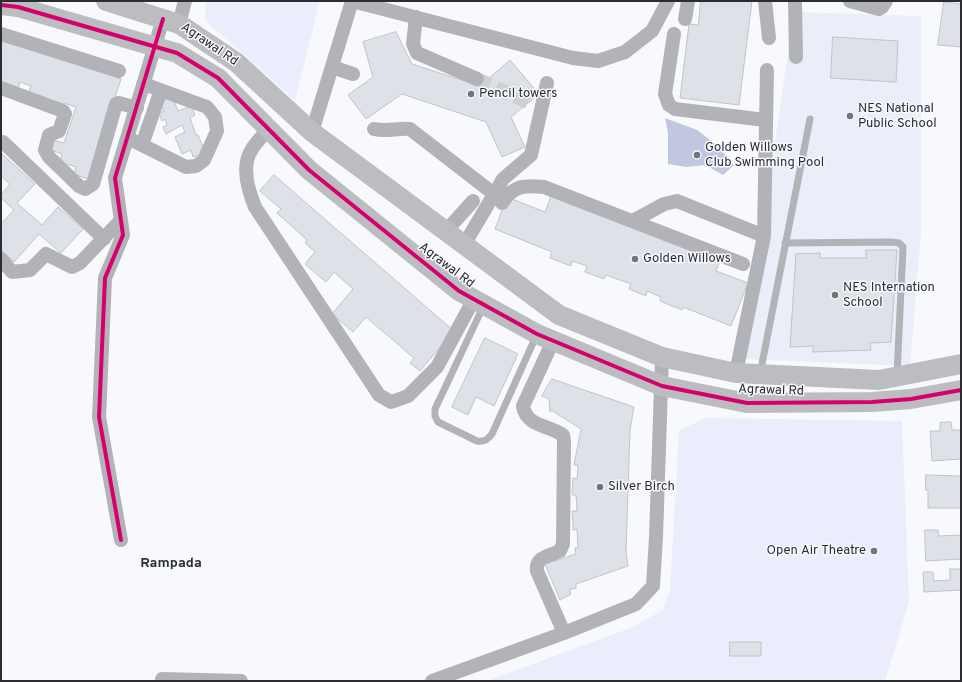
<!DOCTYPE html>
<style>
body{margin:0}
#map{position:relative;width:962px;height:682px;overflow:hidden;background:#f8f9fc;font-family:Overpass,sans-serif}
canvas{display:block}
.frame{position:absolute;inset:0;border:2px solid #2b2d31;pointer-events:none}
</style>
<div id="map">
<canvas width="962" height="682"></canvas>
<div class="frame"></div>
</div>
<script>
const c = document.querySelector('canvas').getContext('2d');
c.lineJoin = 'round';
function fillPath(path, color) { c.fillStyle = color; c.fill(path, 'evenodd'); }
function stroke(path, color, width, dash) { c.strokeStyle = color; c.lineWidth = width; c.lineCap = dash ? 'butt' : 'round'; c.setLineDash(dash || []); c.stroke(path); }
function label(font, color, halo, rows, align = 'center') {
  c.font = font + ' Overpass,sans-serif'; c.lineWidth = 3; c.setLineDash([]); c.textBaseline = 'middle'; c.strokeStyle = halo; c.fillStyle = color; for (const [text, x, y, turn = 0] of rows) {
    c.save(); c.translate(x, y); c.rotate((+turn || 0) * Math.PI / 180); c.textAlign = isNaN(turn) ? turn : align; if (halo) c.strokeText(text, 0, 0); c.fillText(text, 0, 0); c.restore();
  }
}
fillPath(new Path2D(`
 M 794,12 L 921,16 L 921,232 L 910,366 L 746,359 L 764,216 Z`), '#ebeef8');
fillPath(new Path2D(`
 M 205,1 L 320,1 L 295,100 L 206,21 Z
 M 706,418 L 902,421 L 909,602 L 885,681 L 487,681 L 633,627 L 663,610 L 670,590 L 679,430 Z`), '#eaedfb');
fillPath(new Path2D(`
 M 665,118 L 697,130 L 718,146 L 734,165 L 723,175 L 705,165 L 686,167 L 668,164 L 668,133 Z`), '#c1c7e0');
const building = new Path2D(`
 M 701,1 L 752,1 L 739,105 L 680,98 L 689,24 L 698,25 Z
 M 944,2 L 961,4 L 961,47 L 938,45 Z
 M 396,32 L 412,64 L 480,86 L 510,60 L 539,94 L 511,117 L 525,147 L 502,157 L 486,122 L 402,94 L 366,119 L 348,95 L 373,77 L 363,42 Z
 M 833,37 L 898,41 L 896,82 L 831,78 Z
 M 1,39 L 121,79 L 88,179 L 74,174 L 76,167 L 60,162 L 62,154 L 49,149 L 53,140 L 64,143 L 76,107 L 64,103 L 63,108 L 29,92 L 31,86 L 20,82 L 17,91 L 1,85 Z
 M 172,96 L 178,111 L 191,106 L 195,115 L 190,118 L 196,135 L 198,135 L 204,149 L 200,151 L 201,154 L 193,157 L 191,150 L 182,154 L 175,137 L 185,132 L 182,125 L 166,134 L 163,127 L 167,125 L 165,119 L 162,121 L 159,113 L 164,111 L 160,101 Z
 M 1,153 L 35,184 L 17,203 L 42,225 L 58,207 L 83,229 L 61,253 L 39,234 L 14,262 L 1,250 L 1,224 L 14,210 L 1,198 L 1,195 L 10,184 L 1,176 Z
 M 274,175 L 454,331 L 420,371 L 410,363 L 414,358 L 366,317 L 353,332 L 332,314 L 353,289 L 334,272 L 326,282 L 305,264 L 315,252 L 305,243 L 307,240 L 277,213 L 281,209 L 260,191 Z
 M 552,194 L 720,261 L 716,271 L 748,283 L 731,326 L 683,307 L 682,310 L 660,301 L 661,297 L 647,291 L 646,296 L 629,289 L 631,284 L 606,275 L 604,279 L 585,272 L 587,266 L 572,261 L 571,266 L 550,258 L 552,252 L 495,229 L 507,197 L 545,212 Z
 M 866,250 L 897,250 L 891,342 L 870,343 L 871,350 L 813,352 L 813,346 L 790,347 L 796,254 L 820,253 L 820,258 L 866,258 Z
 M 485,338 L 518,354 L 494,406 L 476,397 L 468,415 L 452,407 Z
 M 552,379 L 634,407 L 630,430 L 626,552 L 628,566 L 576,584 L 576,588 L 569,590 L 571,594 L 560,600 L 545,564 L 576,554 L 575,548 L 578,548 L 577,529 L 573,530 L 573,524 L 572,511 L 577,511 L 576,495 L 572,495 L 573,478 L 577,479 L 578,465 L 574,465 L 581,429 L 551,410 L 550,412 L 549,399 L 542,396 Z
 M 951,422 L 952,430 L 961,430 L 961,459 L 932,461 L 930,431 L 940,431 L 940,423 Z
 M 926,475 L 961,476 L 961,508 L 928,508 L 928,490 L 926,490 Z
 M 925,530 L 938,530 L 939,536 L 961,535 L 961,559 L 926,561 Z
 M 950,569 L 961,569 L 961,590 L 924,592 L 923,572 L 933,572 L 934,581 L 950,580 Z
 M 730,642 L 761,642 L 761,656 L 730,656 Z`);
fillPath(building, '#dfe1e9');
stroke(building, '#c2c3c6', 1);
stroke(new Path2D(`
 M 477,79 L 532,104`), '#cfd0d3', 14, [14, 7]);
stroke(new Path2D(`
 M 785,243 L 892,242 L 899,243 L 903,247 L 897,375
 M 483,307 L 435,409 L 435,416 L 438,422 L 477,441 C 485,442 488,439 492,434 L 537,334
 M 760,374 L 810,119`), '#b1b3b8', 7);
stroke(new Path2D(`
 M 765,1 L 769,38
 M 795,1 L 796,57
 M 850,1 L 879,9 L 882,7 L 886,1
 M 416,17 L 413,44 L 417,53 L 477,79
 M 685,19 L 688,1
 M 179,24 L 185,1
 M 1,34 L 119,71
 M 674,34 L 665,94 L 669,105 L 675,109 L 765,120
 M 332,67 L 353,74
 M 1,88 L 63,111 L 65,114 L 59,131 L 49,135 L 45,150 L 49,157 L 79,186 L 85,189 L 93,184 L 116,104 L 119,103 L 137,108
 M 268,129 C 263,136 256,142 252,149 C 241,165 248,190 255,207 L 379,395 L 391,402 L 408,396 L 437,367 L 474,299
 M 374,129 C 386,132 397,128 410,129 L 494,194
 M 312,132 L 352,1 L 573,58 L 598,61 L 625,52 L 652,31 L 668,1
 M 128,138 L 186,167 L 196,166 L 204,160 L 217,131 L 215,117 L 207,107 L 144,84
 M 1,142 L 3,142 L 104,239
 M 142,145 L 161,90
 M 502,203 C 513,185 525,185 544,187 L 743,264
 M 633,221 L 664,204 L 677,201 L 764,236
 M 446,231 L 473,201
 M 464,245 L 503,179 L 531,155 L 547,83
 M 1,259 L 12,272 L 30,270 L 46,254 L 72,267 L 80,263 L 121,220
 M 553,341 L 523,406 C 526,426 548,425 563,435 L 564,441 L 563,544 L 560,551 C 549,556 535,557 537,571 L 564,633
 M 736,373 L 764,236 L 767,70
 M 121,540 L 99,417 L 105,278 L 123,235 L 115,178 L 163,19
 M 162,679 L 241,681
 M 432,681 L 564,633 L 636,604 L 653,586 L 656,537 L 662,357`), '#b1b3b8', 14);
stroke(new Path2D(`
 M 106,1 L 179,24 L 236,62 L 312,132 L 559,315 L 662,357 L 736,373 L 879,380 L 961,364
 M 1,5 L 18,7 L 177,53 L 218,78 L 309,170 L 459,291 L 537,334 L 662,386 L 747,403 L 872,402 L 911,399 L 961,390`), '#bcbdc1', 20);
stroke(new Path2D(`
 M 1,5 L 18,7 L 177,53 L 218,78 L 309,170 L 459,291 L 537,334 L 662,386 L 747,403 L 872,402 L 911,399 L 961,390
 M 121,540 L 99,417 L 105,278 L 123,235 L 115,178 L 163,19`), '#d6006c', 4);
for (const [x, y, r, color] of [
 [471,94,4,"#737478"],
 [850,116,4,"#737478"],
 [697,155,4,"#737478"],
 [635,259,4,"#737478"],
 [835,295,4,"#737478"],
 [600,487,4,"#737478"],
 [874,551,4,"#737478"]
]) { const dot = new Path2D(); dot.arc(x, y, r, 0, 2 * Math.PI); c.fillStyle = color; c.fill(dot); stroke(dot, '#f7f8fd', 1.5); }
label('13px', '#2b2d31', '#f7f8fd', [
 ["Agrawal Rd",209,45,34],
 ["Agrawal Rd",446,266,37],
 ["Agrawal Rd",771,391,2]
]);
label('13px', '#2b2d31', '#f7f8fd', [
 ["Pencil towers",479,94],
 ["NES National",858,109],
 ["Public School",858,124],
 ["Golden Willows",705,148],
 ["Club Swimming Pool",705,163],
 ["Golden Willows",643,259],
 ["NES Internation",843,288],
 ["School",843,303],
 ["Silver Birch",608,487],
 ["Open Air Theatre",866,551,"right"]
], 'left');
label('bold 14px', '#2d2f38', '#f7f8fd', [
 ["Rampada",171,564]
]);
</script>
